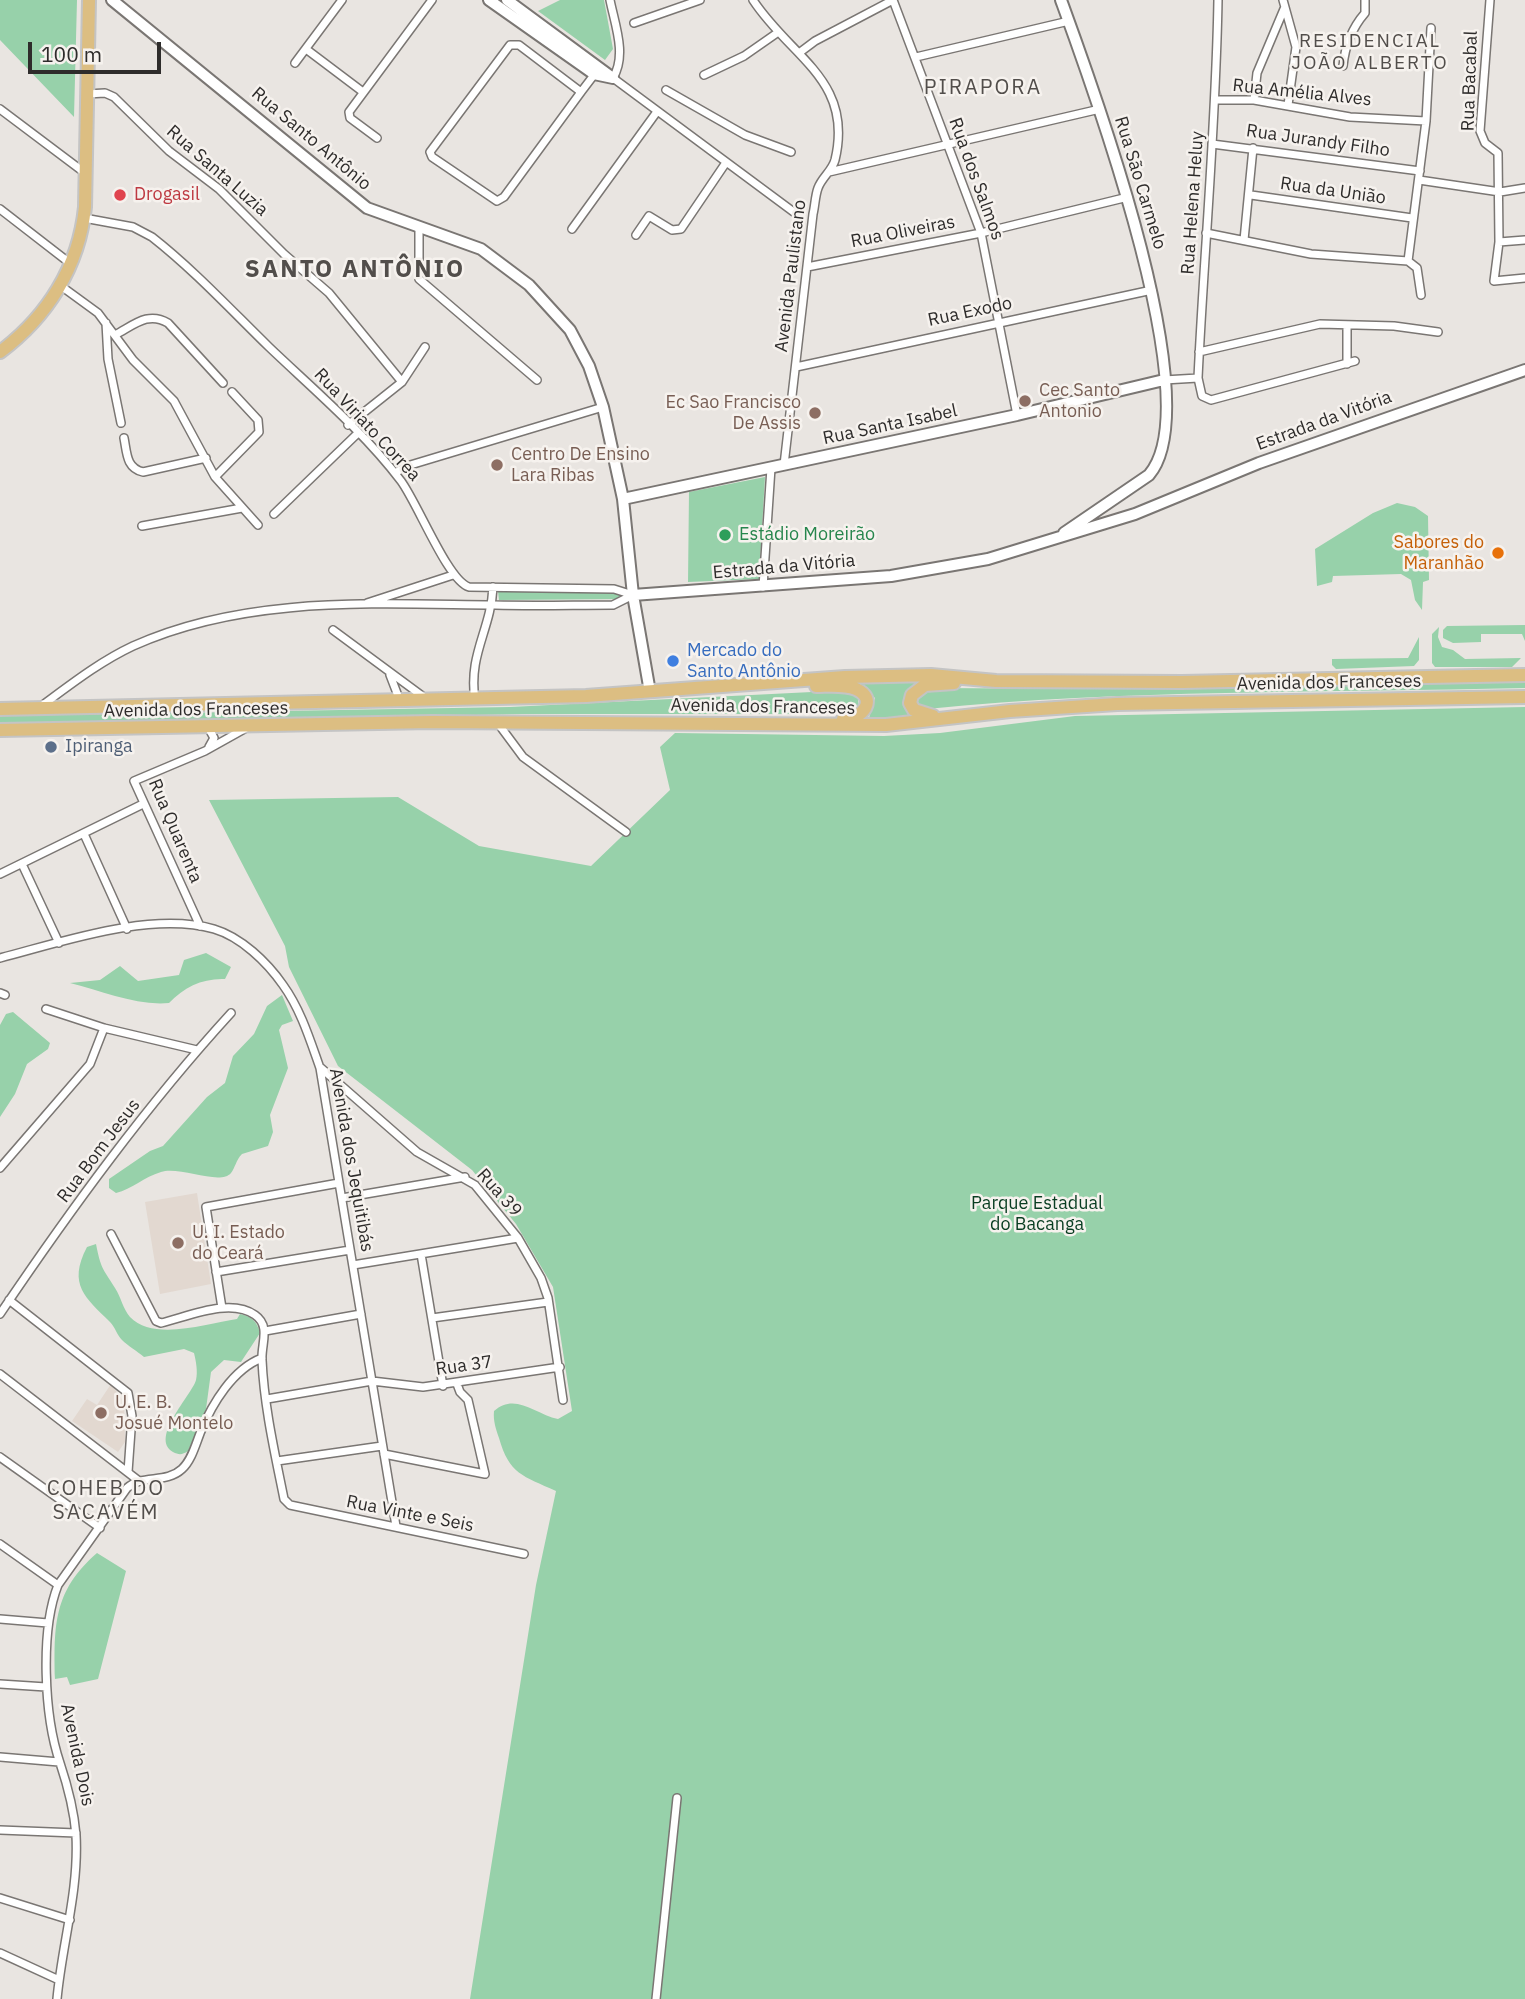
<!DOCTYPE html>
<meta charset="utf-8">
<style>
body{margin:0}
#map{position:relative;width:1525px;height:1999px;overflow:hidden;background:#e9e5e1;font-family:"IBM Plex Sans",sans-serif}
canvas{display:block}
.scale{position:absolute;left:28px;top:42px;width:133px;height:32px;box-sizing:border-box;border:4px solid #2e2c2b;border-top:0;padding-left:9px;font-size:21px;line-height:24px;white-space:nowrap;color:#2e2c2b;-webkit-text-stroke:5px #f6f2ee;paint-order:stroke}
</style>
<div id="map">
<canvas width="1525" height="1999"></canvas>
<div class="scale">100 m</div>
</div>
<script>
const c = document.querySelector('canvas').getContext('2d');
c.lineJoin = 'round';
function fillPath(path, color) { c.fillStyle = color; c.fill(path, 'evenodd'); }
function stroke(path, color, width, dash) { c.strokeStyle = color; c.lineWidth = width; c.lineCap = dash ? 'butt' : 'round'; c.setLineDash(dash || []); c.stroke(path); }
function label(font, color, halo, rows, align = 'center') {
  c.font = font + ' "IBM Plex Sans",sans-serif'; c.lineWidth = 5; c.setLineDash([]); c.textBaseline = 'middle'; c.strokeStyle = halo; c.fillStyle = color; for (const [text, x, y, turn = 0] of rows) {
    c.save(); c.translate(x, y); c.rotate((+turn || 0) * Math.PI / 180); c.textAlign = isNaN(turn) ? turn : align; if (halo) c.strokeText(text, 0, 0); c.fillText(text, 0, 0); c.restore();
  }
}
fillPath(new Path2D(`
 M 197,1193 L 211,1284 L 160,1294 L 145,1202 Z
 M 111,1384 L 124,1402 L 125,1442 L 118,1452 L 72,1421 L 87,1399 L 97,1405 Z`), '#e2d8d0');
fillPath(new Path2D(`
 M 0,0 L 77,0 L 74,117 L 0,40 Z
 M 560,0 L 604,0 L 613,49 L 605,60 L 538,11 Z
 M 765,477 L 759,579 L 688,582 L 689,492 Z
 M 1397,503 L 1415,507 L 1428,516 L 1429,580 L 1423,582 L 1422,610 L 1415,600 L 1411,580 L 1401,574 L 1333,576 L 1332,582 L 1317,586 L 1315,549 L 1373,513 Z
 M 498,591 L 622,592 L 623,599 L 499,600 Z
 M 1525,625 L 1525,641 L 1522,634 L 1481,634 L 1481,642 L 1453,643 L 1443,638 L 1443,630 L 1447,626 Z
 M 1439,627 L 1438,637 L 1442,647 L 1453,650 L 1465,659 L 1521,658 L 1512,667 L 1435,667 L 1432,663 L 1432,634 Z
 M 1419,637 L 1419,660 L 1414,666 L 1336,669 L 1332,665 L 1332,659 L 1408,658 Z
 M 919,680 C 902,693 900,703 915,719 L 868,721 L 875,698 L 858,682 Z
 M 1525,682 L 1525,688 C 1326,693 1125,689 927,709 L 922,708 L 917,701 L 930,688 L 1112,689 Z
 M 812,692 L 846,692 L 858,698 L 859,708 L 843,714 L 523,714 L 0,725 L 0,716 L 510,707 Z
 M 1525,707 L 1525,1999 L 470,1999 L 536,1585 L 556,1491 C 523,1476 509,1474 499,1438 C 496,1429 493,1421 494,1411 C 515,1392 535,1414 558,1419 L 572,1411 L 553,1287 L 516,1224 L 472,1170 L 338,1066 L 289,967 L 285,946 L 209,800 L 398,797 L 479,846 L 591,866 L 670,790 L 660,747 L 675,733 L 884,736 L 940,733 L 1075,716 Z
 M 206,953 L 231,967 L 225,979 C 203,978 184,987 169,1003 C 136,1006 103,991 70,983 L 100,980 L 120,966 L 138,981 L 179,975 L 184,960 Z
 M 282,995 L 293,1021 L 282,1025 L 279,1030 L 288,1068 L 270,1115 L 273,1132 L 268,1146 L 242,1154 C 236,1160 235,1168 231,1173 C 220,1186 180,1166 161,1172 C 144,1177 132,1189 116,1193 L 109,1188 L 109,1179 L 150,1151 L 163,1146 L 207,1097 L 225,1083 L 233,1056 L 254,1034 L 267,1006 Z
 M 13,1012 L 50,1043 L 48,1049 L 27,1064 L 15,1094 L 0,1117 L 0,1025 L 6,1014 Z
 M 96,1244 C 101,1269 102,1267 115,1288 C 121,1297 123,1309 130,1317 C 154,1342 208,1323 237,1319 L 240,1314 C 251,1316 257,1321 260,1333 L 241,1362 L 224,1360 L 211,1372 L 206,1409 L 188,1451 C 182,1455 179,1455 173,1452 C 149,1438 192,1395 196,1380 C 198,1372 196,1361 194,1353 L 184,1349 L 144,1357 C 137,1351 128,1346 122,1340 C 117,1335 115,1327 110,1322 C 86,1298 67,1285 87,1247 Z
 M 97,1553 L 126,1571 L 98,1679 L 70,1685 L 67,1677 L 55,1679 C 54,1626 53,1591 97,1553 Z`), '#97d1aa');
const street = new Path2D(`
 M 610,0 C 615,25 627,55 613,78 L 795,213
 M 753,0 C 791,58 854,80 835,160 C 832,171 822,177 818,188 C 815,196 815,206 813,214 L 784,465
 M 1218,0 C 1216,126 1204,252 1198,378 L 1202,396 L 1211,400 L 1355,361
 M 1283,0 L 1296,47 L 1288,105
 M 1490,0 L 1480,131 L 1485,143 L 1498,153 L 1499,242 L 1494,281 L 1525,278
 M 634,23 L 700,0
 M 510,45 L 519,45 L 581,92 L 504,197 L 497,201 L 432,157 L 430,152 Z
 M 306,49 L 363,92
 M 799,53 L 815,41 L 893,0 L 981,233 L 1017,415
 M 916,57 L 1069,21
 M 295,63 L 342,0
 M 1343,66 C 1345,46 1352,28 1365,13 L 1365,0
 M 704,75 L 744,56 L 777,33
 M 666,90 L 745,135 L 791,152
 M 581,92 L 597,71
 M 87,94 L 105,93 L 114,97 L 169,151 L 219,189 L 284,254 L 329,293 L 402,382
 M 1217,100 L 1254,100 L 1350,117 L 1426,121
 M 1254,100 L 1257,73 L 1284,9
 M 0,109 L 85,173
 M 377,138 L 350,118 L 349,112 L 432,0
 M 1212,144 L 1420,171
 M 829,172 L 1100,109
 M 1419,180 L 1500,192 L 1525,188
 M 1251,195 L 1412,218
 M 0,209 L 71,264
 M 84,218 L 133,227 L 152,237 C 194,270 231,310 269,347 C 313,389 364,432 401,481 C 418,504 448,581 469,587 L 614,589 L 633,595
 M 419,226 L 419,279 L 537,380
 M 572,229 L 656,113
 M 1206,233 L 1311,254 L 1408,261
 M 636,235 L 649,216 L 672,230 L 681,229 L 725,164
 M 1244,240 L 1253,148
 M 1499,242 L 1525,240
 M 807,267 L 981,233 L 1128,197
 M 61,286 L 98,313 L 133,360 L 174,401 L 215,477 L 258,525
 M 1421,295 L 1417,268 L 1408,261 L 1426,121 L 1431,28
 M 106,323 L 108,359 L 121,423
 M 1347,325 L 1347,364
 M 115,335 C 134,325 148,311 168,323 L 223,383
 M 1199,352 L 1320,324 L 1394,326 L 1438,332
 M 796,367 L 1152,290
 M 1164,380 L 1198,378
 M 348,425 L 402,382 L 425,347
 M 124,438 C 127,453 126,468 143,472 L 206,458
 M 395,473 L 407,466 L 603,407
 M 215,477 L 259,432 L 258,420 L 232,392
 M 274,514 L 357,434
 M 142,526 L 242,508
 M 763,587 L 771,468
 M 367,603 L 453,575
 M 333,630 L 425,698
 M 390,675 L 400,701
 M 475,700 C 468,654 491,630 493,587
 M 40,707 C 70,685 99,662 133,646 C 246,595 375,604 495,605 C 534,606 573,605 613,605 L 633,595
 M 497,722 L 523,757 L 626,832
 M 208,727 L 214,738 L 209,747
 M 84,834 L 127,929
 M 22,864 L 59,943
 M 0,874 L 143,804
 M 200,926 L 134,781 L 205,751 L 248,727
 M 0,958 C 62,942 150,911 214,929 C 241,937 267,962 283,985 C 301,1010 310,1040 320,1068 L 396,1526
 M 0,993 L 5,995
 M 46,1009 L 104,1028 L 197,1050
 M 321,1068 L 417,1152 L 475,1185 L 518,1238 L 541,1278 L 548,1298 L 563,1400
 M 0,1168 L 90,1064 L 104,1028
 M 342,1198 L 465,1177
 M 111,1234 L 156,1321 L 161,1323 C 187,1317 230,1297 255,1315 C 271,1326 261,1344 262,1360 C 264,1406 275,1454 284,1499 L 290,1505 L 524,1554
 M 421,1254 L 443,1386
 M 353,1265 L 518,1238
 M 216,1272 L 350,1250
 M 9,1300 L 128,1393 L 132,1416 L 128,1472
 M 222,1308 L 206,1207 L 339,1183
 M 0,1314 C 71,1209 146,1106 231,1013
 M 432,1318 L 548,1302
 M 265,1331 L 361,1314
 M 0,1374 L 139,1481
 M 267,1399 L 372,1381 L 423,1387 L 560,1367
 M 384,1454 L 485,1474 L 468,1400 L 460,1392 L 457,1384
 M 0,1457 L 100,1528
 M 277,1461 L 382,1446
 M 0,1544 L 58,1585
 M 0,1619 L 48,1623
 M 0,1684 L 46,1687
 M 0,1757 L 59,1762
 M 0,1830 L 76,1833
 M 0,1898 L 70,1920
 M 0,1953 L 59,1980
 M 57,1999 C 62,1944 79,1891 76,1835 C 74,1810 68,1787 60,1763 C 44,1716 40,1631 58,1585 L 127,1488 C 142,1474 166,1484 182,1469 C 192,1460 196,1443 201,1431 C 212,1404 233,1369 262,1358
 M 656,1999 L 677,1798`);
const secondary = new Path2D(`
 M 112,0 L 367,208 L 481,249 L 529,285 L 570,330 L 589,366 L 603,407 L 623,499 L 633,595 L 650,692
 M 489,0 L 594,74 L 613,78
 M 507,0 L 610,76
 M 1061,0 C 1092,85 1210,404 1149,475 L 1064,533
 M 623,499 L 1017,415 L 1164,380
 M 633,595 L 891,576 L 988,559 L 1135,514 L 1259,463 L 1525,370`);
const primary = new Path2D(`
 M 0,352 C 47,317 79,267 85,207 L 89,0
 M 816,686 C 828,686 845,684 856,689 C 878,699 863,719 843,719
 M 0,709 L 586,696 L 845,677 L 931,675 L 996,681 L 1182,682 L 1525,675
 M 933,716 L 914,710 L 910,703 L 912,695 L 925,685 L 954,683
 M 0,730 L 432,722 L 886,725 L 1010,711 L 1117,704 L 1525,697`);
stroke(street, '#7a7673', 10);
stroke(secondary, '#7a7673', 14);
stroke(primary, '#c4c4c4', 16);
stroke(street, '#fff', 7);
stroke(secondary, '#fff', 10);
stroke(primary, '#dcbe82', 12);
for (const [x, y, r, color] of [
 [120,195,7,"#e0444e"],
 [1025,401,7,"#8d6e63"],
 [815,413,7,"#8d6e63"],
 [497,465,7,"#8d6e63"],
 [725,535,7,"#2e9e5b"],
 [1498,553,7,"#e8710a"],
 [673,661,7,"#3f7fe0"],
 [51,747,7,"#5c6f8a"],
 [178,1243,7,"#8d6e63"],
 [101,1413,7,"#8d6e63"]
]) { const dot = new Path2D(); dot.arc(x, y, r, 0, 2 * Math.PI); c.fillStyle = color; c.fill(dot); stroke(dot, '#f6f2ee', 2.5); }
label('18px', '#2e2c2b', '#f6f2ee', [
 ["Rua Bacabal",1470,81,-88],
 ["Rua Amélia Alves",1302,93,6],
 ["Rua Santo Antônio",311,139,40],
 ["Rua Jurandy Filho",1318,141,8],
 ["Rua Santa Luzia",217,171,41],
 ["Rua dos Salmos",976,179,70],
 ["Rua São Carmelo",1140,183,73],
 ["Rua da União",1333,191,8],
 ["Rua Helena Heluy",1193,203,-86],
 ["Rua Oliveiras",903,232,-11],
 ["Avenida Paulistano",791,276,-83],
 ["Rua Exodo",970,312,-12],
 ["Estrada da Vitória",1324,421,-20],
 ["Rua Viriato Correa",367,425,47],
 ["Rua Santa Isabel",890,425,-12],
 ["Estrada da Vitória",784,567,-5],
 ["Avenida dos Franceses",1329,683,-1],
 ["Avenida dos Franceses",763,707,1],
 ["Avenida dos Franceses",196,710,-1],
 ["Rua Quarenta",175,831,67],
 ["Rua Bom Jesus",99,1151,-53],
 ["Avenida dos Jequitibás",351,1160,80],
 ["Rua 39",499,1193,48],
 ["Rua 37",464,1366,-8],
 ["Rua Vinte e Seis",410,1514,11],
 ["Avenida Dois",77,1755,78]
]);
label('18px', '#be3a42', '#f6f2ee', [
 ["Drogasil",134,195]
], 'left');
label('18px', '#785e54', '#f6f2ee', [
 ["Cec Santo",1039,391],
 ["Antonio",1039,412],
 ["Ec Sao Francisco",801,403,"right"],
 ["De Assis",801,424,"right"],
 ["Centro De Ensino",511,455],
 ["Lara Ribas",511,476],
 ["U. I. Estado",192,1233],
 ["do Ceará",192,1254],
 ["U. E. B.",115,1403],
 ["Josué Montelo",115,1424]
], 'left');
label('18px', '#27864d', '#f6f2ee', [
 ["Estádio Moreirão",739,535]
], 'left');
label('18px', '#c56008', '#f6f2ee', [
 ["Sabores do",1484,543],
 ["Maranhão",1484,564]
], 'right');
label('18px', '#366cbe', '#f6f2ee', [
 ["Mercado do",687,651],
 ["Santo Antônio",687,672]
], 'left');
label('18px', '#4e5e75', '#f6f2ee', [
 ["Ipiranga",65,747]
], 'left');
label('18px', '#083d21', '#f6f2ee', [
 ["Parque Estadual",1037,1204],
 ["do Bacanga",1037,1225]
]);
c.letterSpacing = '2px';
label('19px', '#524e4b', '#f6f2ee', [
 ["RESIDENCIAL",1370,42],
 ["JOÃO ALBERTO",1370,64]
]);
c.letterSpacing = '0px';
c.letterSpacing = '2px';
label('21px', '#524e4b', '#f6f2ee', [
 ["PIRAPORA",983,88],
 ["COHEB DO",106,1489],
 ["SACAVÉM",106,1513]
]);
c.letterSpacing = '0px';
c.letterSpacing = '2px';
label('bold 24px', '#524e4b', '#f6f2ee', [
 ["SANTO ANTÔNIO",355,270]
]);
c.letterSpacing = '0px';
</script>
